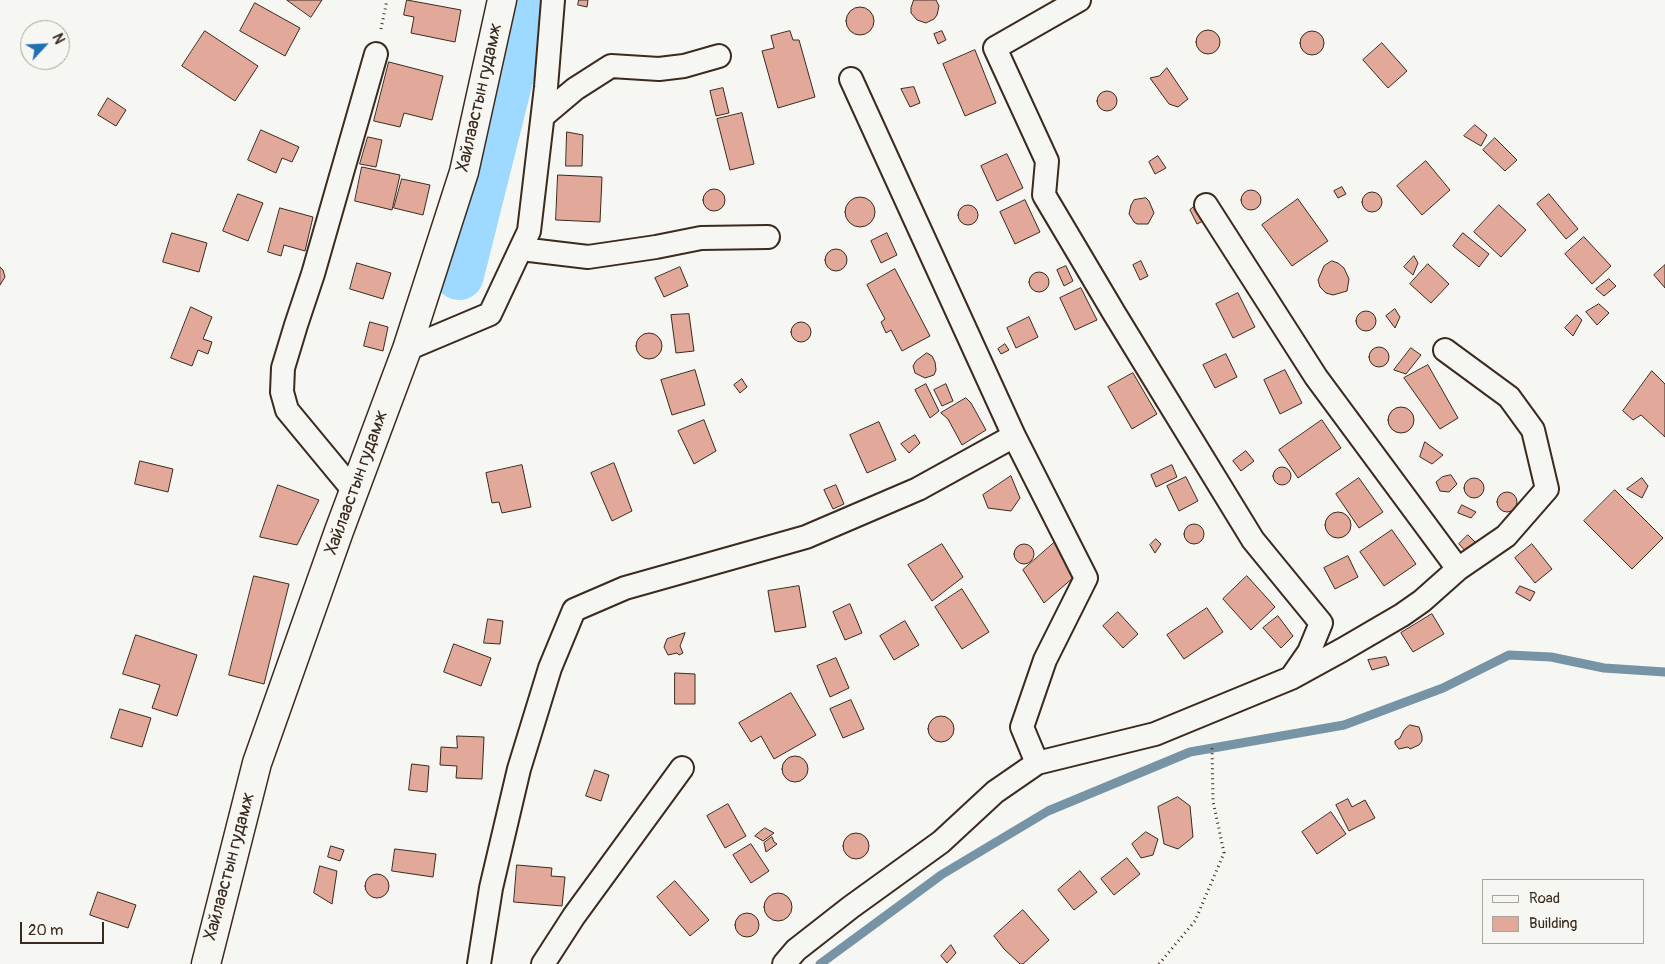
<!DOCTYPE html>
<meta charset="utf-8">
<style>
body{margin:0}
#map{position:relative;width:1665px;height:964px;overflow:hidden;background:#f6f6f2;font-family:Pangolin,sans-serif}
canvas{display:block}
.legend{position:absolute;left:1482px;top:879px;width:162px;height:65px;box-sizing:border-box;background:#f6f6f2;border:1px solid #aba49d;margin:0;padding:6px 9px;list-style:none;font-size:15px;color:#3b2a1e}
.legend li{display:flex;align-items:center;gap:10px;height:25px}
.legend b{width:25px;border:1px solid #aba49d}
.north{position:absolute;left:20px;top:20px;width:50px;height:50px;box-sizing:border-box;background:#f6f6f2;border:1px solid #aba49d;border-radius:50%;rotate:65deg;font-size:14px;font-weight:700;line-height:20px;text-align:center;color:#3b2a1e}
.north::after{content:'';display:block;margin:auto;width:18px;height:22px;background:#1f6fb2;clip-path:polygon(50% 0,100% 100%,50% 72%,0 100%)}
.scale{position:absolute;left:20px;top:922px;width:84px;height:22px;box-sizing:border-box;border:2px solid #3b2a1e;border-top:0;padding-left:6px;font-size:15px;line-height:18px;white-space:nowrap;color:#3b2a1e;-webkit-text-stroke:4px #f6f6f2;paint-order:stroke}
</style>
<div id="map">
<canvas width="1665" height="964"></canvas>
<ul class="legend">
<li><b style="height:6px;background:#f6f6f2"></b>Road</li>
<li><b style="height:14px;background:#e2a99a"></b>Building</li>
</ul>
<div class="north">N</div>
<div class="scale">20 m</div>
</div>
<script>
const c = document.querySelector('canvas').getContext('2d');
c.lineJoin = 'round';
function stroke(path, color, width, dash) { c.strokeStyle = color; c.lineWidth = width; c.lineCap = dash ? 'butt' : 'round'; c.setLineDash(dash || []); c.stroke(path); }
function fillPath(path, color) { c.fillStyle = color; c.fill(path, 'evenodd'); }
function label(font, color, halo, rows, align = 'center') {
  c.font = font + ' Pangolin,sans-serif'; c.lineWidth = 4; c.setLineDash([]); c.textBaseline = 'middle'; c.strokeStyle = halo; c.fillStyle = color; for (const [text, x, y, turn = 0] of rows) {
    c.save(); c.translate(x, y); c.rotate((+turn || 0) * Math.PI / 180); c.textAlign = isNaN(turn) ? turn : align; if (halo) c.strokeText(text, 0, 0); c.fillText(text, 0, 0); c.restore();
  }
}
stroke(new Path2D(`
 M 820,964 L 941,875 L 1048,811 L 1190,752 L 1344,725 L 1443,688 L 1509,655 L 1551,657 L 1604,668 L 1665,672`), '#7694a5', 9);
stroke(new Path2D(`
 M 459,275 L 528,0`), '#9edaff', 50);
const building = new Path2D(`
 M 287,0 L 322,0 L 311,17 Z
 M 407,0 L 461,10 L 455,42 L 411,33 L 414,17 L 404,15 Z
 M 579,0 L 588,0 L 587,7 L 578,5 Z
 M 914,0 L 936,0 L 939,6 L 937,15 L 934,19 L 926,23 L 917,20 L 911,13 L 911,8 Z
 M 255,3 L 300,28 L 285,56 L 240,31 Z
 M846 21a14 14 0 1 1 28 0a14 14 0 1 1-28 0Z
 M1196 42a12 12 0 1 1 24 0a12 12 0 1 1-24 0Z
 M 205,31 L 258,66 L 235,101 L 182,66 Z
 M 790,31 L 793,40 L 799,40 L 815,97 L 778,108 L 762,51 L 774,48 L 771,36 Z
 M 942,31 L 946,40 L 938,44 L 934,34 Z
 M1300 43a12 12 0 1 1 24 0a12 12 0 1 1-24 0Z
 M 1382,43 L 1407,71 L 1388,88 L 1363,60 Z
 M 975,50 L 996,103 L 965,116 L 943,64 Z
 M 389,62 L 443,76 L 432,120 L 404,113 L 400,127 L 374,121 Z
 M 1167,68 L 1188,99 L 1178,107 L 1169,104 L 1150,78 L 1159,76 Z
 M 914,87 L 920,103 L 910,107 L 901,89 Z
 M 723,88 L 729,113 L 716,116 L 710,91 Z
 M1097 101a10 10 0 1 1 20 0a10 10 0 1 1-20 0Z
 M 108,98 L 126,110 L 116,126 L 98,115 Z
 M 742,113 L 754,164 L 730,170 L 717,119 Z
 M 1475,125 L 1487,135 L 1481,146 L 1464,136 Z
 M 261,130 L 299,147 L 292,162 L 282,158 L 276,173 L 248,160 Z
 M 567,132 L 583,135 L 582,166 L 566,166 Z
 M 368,137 L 382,140 L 376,167 L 360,164 Z
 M 1495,138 L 1517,160 L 1505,171 L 1483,150 Z
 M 1007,154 L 1023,188 L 997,201 L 981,166 Z
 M 1158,156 L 1166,168 L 1155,174 L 1149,162 Z
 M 1426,161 L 1450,190 L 1422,215 L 1397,186 Z
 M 362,167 L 400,175 L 392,210 L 355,201 Z
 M 558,175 L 602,177 L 600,222 L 556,220 Z
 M 402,179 L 430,185 L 423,215 L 394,208 Z
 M 1342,187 L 1346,194 L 1338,198 L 1334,191 Z
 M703 200a11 11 0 1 1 22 0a11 11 0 1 1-22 0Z
 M1241 200a10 10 0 1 1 20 0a10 10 0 1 1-20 0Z
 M1362 202a10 10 0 1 1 20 0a10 10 0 1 1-20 0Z
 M 238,194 L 263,203 L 248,241 L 223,231 Z
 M 1549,194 L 1578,229 L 1566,239 L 1537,204 Z
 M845 212a15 15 0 1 1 30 0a15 15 0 1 1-30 0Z
 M 1146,198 L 1149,201 L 1154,213 L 1148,224 L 1137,224 L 1134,222 L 1129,214 L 1131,205 L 1134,200 Z
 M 1298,199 L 1328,241 L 1292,266 L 1262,225 Z
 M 1025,200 L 1040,232 L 1015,244 L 1000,212 Z
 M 1199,203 L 1205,220 L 1197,224 L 1190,210 Z
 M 1499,205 L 1526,230 L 1501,257 L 1474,232 Z
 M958 215a10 10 0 1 1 20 0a10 10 0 1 1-20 0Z
 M 280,208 L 313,217 L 305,251 L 284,245 L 281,256 L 268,252 Z
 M 172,233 L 207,243 L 199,272 L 163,262 Z
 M 887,233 L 897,255 L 881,263 L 871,241 Z
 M 1463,233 L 1489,254 L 1479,267 L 1453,246 Z
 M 1584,237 L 1611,266 L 1592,284 L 1565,254 Z
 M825 260a11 11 0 1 1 22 0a11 11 0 1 1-22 0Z
 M 1414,256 L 1418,263 L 1413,275 L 1404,267 Z
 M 1141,261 L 1148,276 L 1140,280 L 1133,265 Z
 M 1332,261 L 1338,263 L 1344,268 L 1349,279 L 1347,291 L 1333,295 L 1326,293 L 1320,287 L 1318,280 L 1324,266 Z
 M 357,263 L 391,273 L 383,299 L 350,289 Z
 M 1428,264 L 1449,284 L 1431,303 L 1410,284 Z
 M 1665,265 L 1665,288 L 1654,275 Z
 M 1066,266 L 1073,281 L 1064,286 L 1057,270 Z
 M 0,267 L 3,270 L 5,277 L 0,285 Z
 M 680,267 L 688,286 L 664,297 L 655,278 Z
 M 895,269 L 930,336 L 902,351 L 891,330 L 886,333 L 881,322 L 885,319 L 867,285 Z
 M1029 282a10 10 0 1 1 20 0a10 10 0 1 1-20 0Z
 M 1609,279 L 1616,286 L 1604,296 L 1596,289 Z
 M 1081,288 L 1097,320 L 1075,330 L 1060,298 Z
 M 1238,293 L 1255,327 L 1233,338 L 1216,304 Z
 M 1599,304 L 1609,313 L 1597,325 L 1586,312 Z
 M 191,307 L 212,317 L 203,339 L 212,342 L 208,354 L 198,350 L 192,366 L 171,358 Z
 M 1395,309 L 1400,317 L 1395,328 L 1386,316 Z
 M1356 321a10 10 0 1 1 20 0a10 10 0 1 1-20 0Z
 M 689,314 L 694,351 L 676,353 L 671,315 Z
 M 1577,315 L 1582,320 L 1573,336 L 1565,328 Z
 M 1029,317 L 1038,337 L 1016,348 L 1007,328 Z
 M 370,322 L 388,327 L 383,351 L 364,346 Z
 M791 332a10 10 0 1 1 20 0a10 10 0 1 1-20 0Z
 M636 346a13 13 0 1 1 26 0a13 13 0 1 1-26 0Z
 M 1005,344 L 1009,350 L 1001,354 L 998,349 Z
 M1369 357a10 10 0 1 1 20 0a10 10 0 1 1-20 0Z
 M 1411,348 L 1421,355 L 1406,374 L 1394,370 Z
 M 927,353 L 932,356 L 935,362 L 936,370 L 934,375 L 925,378 L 915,373 L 913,366 L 916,361 Z
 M 1226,354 L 1237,377 L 1215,388 L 1203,365 Z
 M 1428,365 L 1458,418 L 1440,429 L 1404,378 Z
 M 695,370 L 705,405 L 672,415 L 661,380 Z
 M 1285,370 L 1302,403 L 1280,414 L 1264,380 Z
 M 1652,371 L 1665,384 L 1665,437 L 1641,415 L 1633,420 L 1623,411 Z
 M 1133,373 L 1157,414 L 1132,429 L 1108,387 Z
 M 742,379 L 747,387 L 740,393 L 734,385 Z
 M 926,384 L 939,411 L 930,418 L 915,390 Z
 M 946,384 L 953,401 L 942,406 L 934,390 Z
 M 966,398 L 971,403 L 986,430 L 962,445 L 948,419 L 941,413 Z
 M1388 420a13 13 0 1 1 26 0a13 13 0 1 1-26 0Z
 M 704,420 L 716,451 L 694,464 L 678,431 Z
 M 1322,420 L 1341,448 L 1298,478 L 1279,450 Z
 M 879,422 L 896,460 L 867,473 L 850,435 Z
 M 915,435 L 920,443 L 909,453 L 901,444 Z
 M 1425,442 L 1443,455 L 1432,464 L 1420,457 Z
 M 1246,451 L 1254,461 L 1241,471 L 1233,461 Z
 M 140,461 L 173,469 L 168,492 L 135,484 Z
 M 614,463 L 632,511 L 612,521 L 591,473 Z
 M 522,465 L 531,507 L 502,513 L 499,502 L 492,503 L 486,473 Z
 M 1172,465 L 1177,477 L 1156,487 L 1151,475 Z
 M1273 476a9 9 0 1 1 18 0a9 9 0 1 1-18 0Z
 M 1451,475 L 1457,484 L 1449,492 L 1440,491 L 1436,482 L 1442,477 Z
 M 1011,476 L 1020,498 L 1011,511 L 988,508 L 983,495 Z
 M 1186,477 L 1198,501 L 1179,511 L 1167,486 Z
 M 1359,478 L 1383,512 L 1359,528 L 1336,494 Z
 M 1642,478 L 1648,486 L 1642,498 L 1627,489 Z
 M1464 488a10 10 0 1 1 20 0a10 10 0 1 1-20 0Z
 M 278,485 L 319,500 L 297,545 L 260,537 Z
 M 836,485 L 844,504 L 833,509 L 824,490 Z
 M 1615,490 L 1663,538 L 1632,569 L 1584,521 Z
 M1497 502a10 10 0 1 1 20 0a10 10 0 1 1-20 0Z
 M 1462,505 L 1476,512 L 1471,518 L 1458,513 Z
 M1325 525a13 13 0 1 1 26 0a13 13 0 1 1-26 0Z
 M1184 534a10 10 0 1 1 20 0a10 10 0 1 1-20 0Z
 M 1392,530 L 1416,564 L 1384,586 L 1360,552 Z
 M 1468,535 L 1478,545 L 1468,554 L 1459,544 Z
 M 1156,539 L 1161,544 L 1155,553 L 1150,545 Z
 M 1055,542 L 1074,577 L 1044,603 L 1023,570 Z
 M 942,544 L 963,577 L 932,601 L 908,565 Z
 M 1532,544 L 1552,569 L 1535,583 L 1515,558 Z
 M1014 554a10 10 0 1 1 20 0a10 10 0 1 1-20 0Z
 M 1348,556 L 1358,577 L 1335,589 L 1324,568 Z
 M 254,576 L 289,584 L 264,684 L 229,675 Z
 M 1247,576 L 1275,607 L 1251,630 L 1223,599 Z
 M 799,586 L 806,627 L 775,632 L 768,591 Z
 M 1520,586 L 1535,592 L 1530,601 L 1516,593 Z
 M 962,589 L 989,632 L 962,649 L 935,607 Z
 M 850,604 L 862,633 L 845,640 L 833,612 Z
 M 1207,608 L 1223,632 L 1184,659 L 1167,635 Z
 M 1118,612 L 1138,634 L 1123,648 L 1103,626 Z
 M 1432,614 L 1444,634 L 1413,652 L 1401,633 Z
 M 1278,616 L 1293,636 L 1281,648 L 1263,628 Z
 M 488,619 L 503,621 L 500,644 L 484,643 Z
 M 905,621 L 919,645 L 894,660 L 880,636 Z
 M 685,633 L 680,646 L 683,653 L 679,655 L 677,653 L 668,655 L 664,647 L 667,639 Z
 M 136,635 L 197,655 L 177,716 L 152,708 L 160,685 L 123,674 Z
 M 454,644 L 491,658 L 481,686 L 444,672 Z
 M 1386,657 L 1389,665 L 1372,670 L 1368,660 Z
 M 836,658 L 849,688 L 830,697 L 817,666 Z
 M 675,673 L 695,674 L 695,704 L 675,704 Z
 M 791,693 L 816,735 L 774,759 L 761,736 L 751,742 L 739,723 Z
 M 851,700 L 864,729 L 843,738 L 830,709 Z
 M 120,709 L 151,718 L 142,747 L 111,738 Z
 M928 729a13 13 0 1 1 26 0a13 13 0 1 1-26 0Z
 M 1410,725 L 1419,727 L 1422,736 L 1422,741 L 1419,745 L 1410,749 L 1408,747 L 1399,749 L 1395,744 L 1395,741 L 1400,738 L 1404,730 Z
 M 457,736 L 484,737 L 482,779 L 456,778 L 457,766 L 440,765 L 441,747 L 457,748 Z
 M782 769a13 13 0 1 1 26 0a13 13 0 1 1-26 0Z
 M 412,764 L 429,766 L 427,792 L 409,790 Z
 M 595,770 L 609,775 L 601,801 L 586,796 Z
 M 1178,797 L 1190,806 L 1193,837 L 1178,849 L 1164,844 L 1158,807 Z
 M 1348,799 L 1352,807 L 1365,800 L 1375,818 L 1349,831 L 1336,805 Z
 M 728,804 L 746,836 L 725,848 L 707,816 Z
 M 1331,812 L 1346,834 L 1317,854 L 1302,832 Z
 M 765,828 L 774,833 L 763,841 L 755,836 Z
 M 1146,832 L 1158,839 L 1153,855 L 1141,858 L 1132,844 Z
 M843 846a13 13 0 1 1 26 0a13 13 0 1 1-26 0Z
 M 772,837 L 774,842 L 777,844 L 766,852 L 764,843 Z
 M 751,844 L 769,871 L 751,883 L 733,855 Z
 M 331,846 L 344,850 L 340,861 L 328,857 Z
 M 395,849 L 436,854 L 433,877 L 392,871 Z
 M 1127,858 L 1140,874 L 1114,895 L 1101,879 Z
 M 517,865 L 552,868 L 551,876 L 565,877 L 562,906 L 514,902 Z
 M 320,866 L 337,871 L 332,904 L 314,893 Z
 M 1080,871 L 1097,892 L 1074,910 L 1058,890 Z
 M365 886a12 12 0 1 1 24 0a12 12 0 1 1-24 0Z
 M 675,881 L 709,920 L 690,936 L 657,897 Z
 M 98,892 L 136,905 L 128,928 L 90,915 Z
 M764 907a14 14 0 1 1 28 0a14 14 0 1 1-28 0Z
 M 1023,910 L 1049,940 L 1023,964 L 1020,964 L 1004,949 L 994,936 Z
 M735 925a12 12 0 1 1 24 0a12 12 0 1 1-24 0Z
 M 951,945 L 956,953 L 947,963 L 941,956 Z`);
fillPath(building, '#e2a99a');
stroke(building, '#3b2a1e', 1);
const street = new Path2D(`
 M 1079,0 L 995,48 L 1047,161 L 1044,195 L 1114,313 L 1253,540 L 1321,623 L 1309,652 L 1293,675
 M 851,79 L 1014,436 L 1086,578 L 1045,660 L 1022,727 L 1037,763
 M 543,116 L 575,89 L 611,66 L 659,69 L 684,66 L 719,56
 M 1206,205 L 1316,377 L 1458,569
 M 521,249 L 588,257 L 656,247 L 701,238 L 768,237
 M 407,349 L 490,314 L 529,231 L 546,87 L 553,0
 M 354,491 L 287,410 L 282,392 L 283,368 L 296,325 L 313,274 L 376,54
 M 479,964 L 491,888 L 519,769 L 550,668 L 574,610 L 625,588 L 806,537 L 918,489 L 1014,436
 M 543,964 L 574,916 L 682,768
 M 784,964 L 796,950 L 851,907 L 941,842 L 995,792 L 1037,763 L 1155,734 L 1291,678 L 1342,650 L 1402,615 L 1422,601 L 1458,569 L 1506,536 L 1547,489 L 1533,430 L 1509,397 L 1445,350`);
const secondary = new Path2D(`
 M 206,964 L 257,763 L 339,531 L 407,349 L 464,172 L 502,0`);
stroke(street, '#3b2a1e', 26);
stroke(secondary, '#3b2a1e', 31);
stroke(new Path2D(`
 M 381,29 L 387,0
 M 1159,964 L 1195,921 L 1224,853 L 1213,801 L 1212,748`), '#3b2a1e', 3, [1, 4]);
stroke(street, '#f6f6f2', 22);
stroke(secondary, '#f6f6f2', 28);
label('18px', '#3b2a1e', '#f6f6f2', [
 ["Хайлаастын гудамж",480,98,-77],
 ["Хайлаастын гудамж",357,483,-70],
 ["Хайлаастын гудамж",230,867,-75]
]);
</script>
